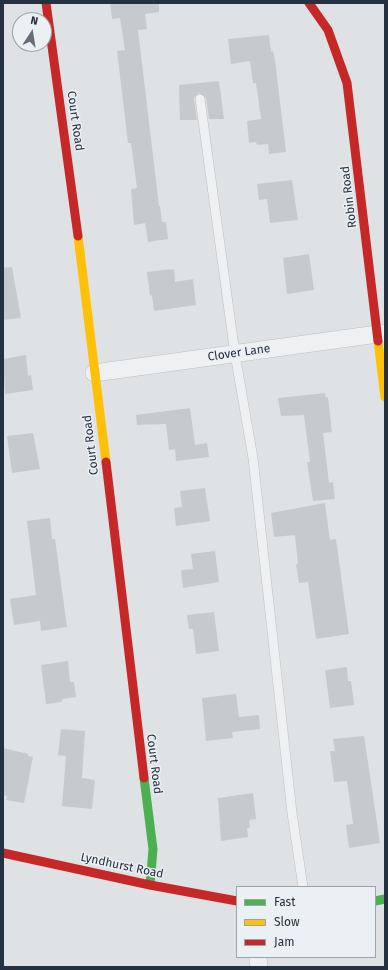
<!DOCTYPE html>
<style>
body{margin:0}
#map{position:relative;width:388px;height:970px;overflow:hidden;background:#dfe2e4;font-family:"Fira Sans",sans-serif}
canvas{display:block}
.frame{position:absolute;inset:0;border:4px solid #25313f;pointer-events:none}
.legend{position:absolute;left:236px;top:886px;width:140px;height:72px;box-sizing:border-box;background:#ebf0f5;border:1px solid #9ca4ac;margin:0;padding:5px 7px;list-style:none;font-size:12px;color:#25313f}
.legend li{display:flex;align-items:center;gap:8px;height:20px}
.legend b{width:20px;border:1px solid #9ca4ac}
.north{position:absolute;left:12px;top:12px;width:40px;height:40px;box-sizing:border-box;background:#ebf0f5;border:1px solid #9ca4ac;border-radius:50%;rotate:12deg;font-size:11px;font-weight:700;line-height:16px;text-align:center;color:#25313f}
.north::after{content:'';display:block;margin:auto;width:14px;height:18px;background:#666f79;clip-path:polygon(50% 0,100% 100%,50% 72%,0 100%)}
</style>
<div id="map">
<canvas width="388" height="970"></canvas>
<div class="frame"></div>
<ul class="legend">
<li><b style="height:5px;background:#4caf50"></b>Fast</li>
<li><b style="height:5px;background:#ffc107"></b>Slow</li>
<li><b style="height:5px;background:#c62828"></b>Jam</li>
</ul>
<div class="north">N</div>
</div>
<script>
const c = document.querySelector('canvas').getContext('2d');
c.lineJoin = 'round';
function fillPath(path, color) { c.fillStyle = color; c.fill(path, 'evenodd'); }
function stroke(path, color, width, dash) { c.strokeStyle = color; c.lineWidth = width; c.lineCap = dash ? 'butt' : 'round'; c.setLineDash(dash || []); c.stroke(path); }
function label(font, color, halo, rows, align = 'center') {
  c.font = font + ' "Fira Sans",sans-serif'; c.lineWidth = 3; c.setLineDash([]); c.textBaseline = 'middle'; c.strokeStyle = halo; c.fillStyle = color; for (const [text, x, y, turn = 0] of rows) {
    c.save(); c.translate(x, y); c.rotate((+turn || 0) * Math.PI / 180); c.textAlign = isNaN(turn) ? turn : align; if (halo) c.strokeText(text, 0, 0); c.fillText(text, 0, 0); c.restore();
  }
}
fillPath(new Path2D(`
 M 110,3 L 159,3 L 159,12 L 145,14 L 147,29 L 138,30 L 159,206 L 160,206 L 162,222 L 166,222 L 168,239 L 148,242 L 145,223 L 134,225 L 131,189 L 137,188 L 131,143 L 128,143 L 117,51 L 125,50 L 120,18 L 112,19 Z
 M 269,35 L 271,52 L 273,51 L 275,60 L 286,152 L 269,154 L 268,144 L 257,145 L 256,142 L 249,143 L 247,121 L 261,119 L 256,83 L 253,83 L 250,61 L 231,64 L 228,39 Z
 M 219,81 L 224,119 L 209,119 L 206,98 L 200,93 L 196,95 L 194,99 L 197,120 L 180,120 L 179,85 Z
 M 292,180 L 298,220 L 270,223 L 267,199 L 259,200 L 257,184 Z
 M 309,254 L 314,290 L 287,294 L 283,258 Z
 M 12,267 L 21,318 L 3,320 L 3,268 Z
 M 174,269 L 175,282 L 193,279 L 196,305 L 154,311 L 152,295 L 150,296 L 147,272 Z
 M 26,355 L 28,376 L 31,375 L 33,390 L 5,394 L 3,359 Z
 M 325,393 L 326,398 L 328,397 L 332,432 L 323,433 L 329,483 L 333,482 L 335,499 L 313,501 L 307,462 L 310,462 L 304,415 L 281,416 L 278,398 Z
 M 190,408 L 195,445 L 207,443 L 209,457 L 176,461 L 175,449 L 169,450 L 166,424 L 137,425 L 136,415 Z
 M 33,433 L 40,469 L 12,473 L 7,436 Z
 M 205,488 L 210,521 L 176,526 L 174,508 L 182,507 L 180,491 Z
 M 325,503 L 330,540 L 336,539 L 349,634 L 316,639 L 308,582 L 299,583 L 296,564 L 298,564 L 295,535 L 274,537 L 271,513 Z
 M 50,518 L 52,539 L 55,539 L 67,627 L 41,631 L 40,621 L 14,625 L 10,599 L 36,595 L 27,521 Z
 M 215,551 L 219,582 L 183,588 L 181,570 L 193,569 L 191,554 Z
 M 214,612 L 219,651 L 196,654 L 193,629 L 189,629 L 187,615 Z
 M 68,661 L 70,682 L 74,682 L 76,697 L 62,699 L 62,702 L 46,704 L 41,665 Z
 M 347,667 L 348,681 L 351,681 L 354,705 L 330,708 L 325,670 Z
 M 236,694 L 239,717 L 259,715 L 260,729 L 232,732 L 233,738 L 206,741 L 202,698 Z
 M 61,729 L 85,731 L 82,778 L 95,780 L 92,809 L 62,806 L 66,756 L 58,755 Z
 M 364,736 L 380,843 L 349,848 L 346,825 L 353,824 L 347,781 L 334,782 L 330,751 L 335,751 L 333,739 Z
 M 3,748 L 28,754 L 28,756 L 33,757 L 24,803 L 6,800 L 7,796 L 3,795 Z
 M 253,793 L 256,819 L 249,820 L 250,828 L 247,828 L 248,837 L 221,841 L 218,798 Z`), '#c7cacd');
const lane = new Path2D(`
 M 200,99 L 235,354 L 253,458 L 292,813 L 303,887`);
const street = new Path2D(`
 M 94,373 L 385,333
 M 258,957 L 259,967`);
stroke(lane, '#bdc0c2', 10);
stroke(street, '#bdc0c2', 18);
stroke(lane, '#eef0f2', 9);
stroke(street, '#eef0f2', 17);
stroke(new Path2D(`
 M 144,778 L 153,849 L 150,885
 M 375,901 L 385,899`), '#4caf50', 9);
stroke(new Path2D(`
 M 78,236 L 106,462
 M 378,341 L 385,397`), '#ffc107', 9);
stroke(new Path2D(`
 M 46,3 L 78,236
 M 309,3 L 328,30 L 347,83 L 378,341
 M 106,462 L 144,778
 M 3,853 L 150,885 L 237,901`), '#c62828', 9);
label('12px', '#25313f', '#ebf0f5', [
 ["Court Road",75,121,82],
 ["Robin Road",349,197,-97],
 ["Clover Lane",239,353,-8],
 ["Court Road",91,445,-97],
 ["Court Road",154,764,83],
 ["Lyndhurst Road",122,866,12]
]);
</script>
